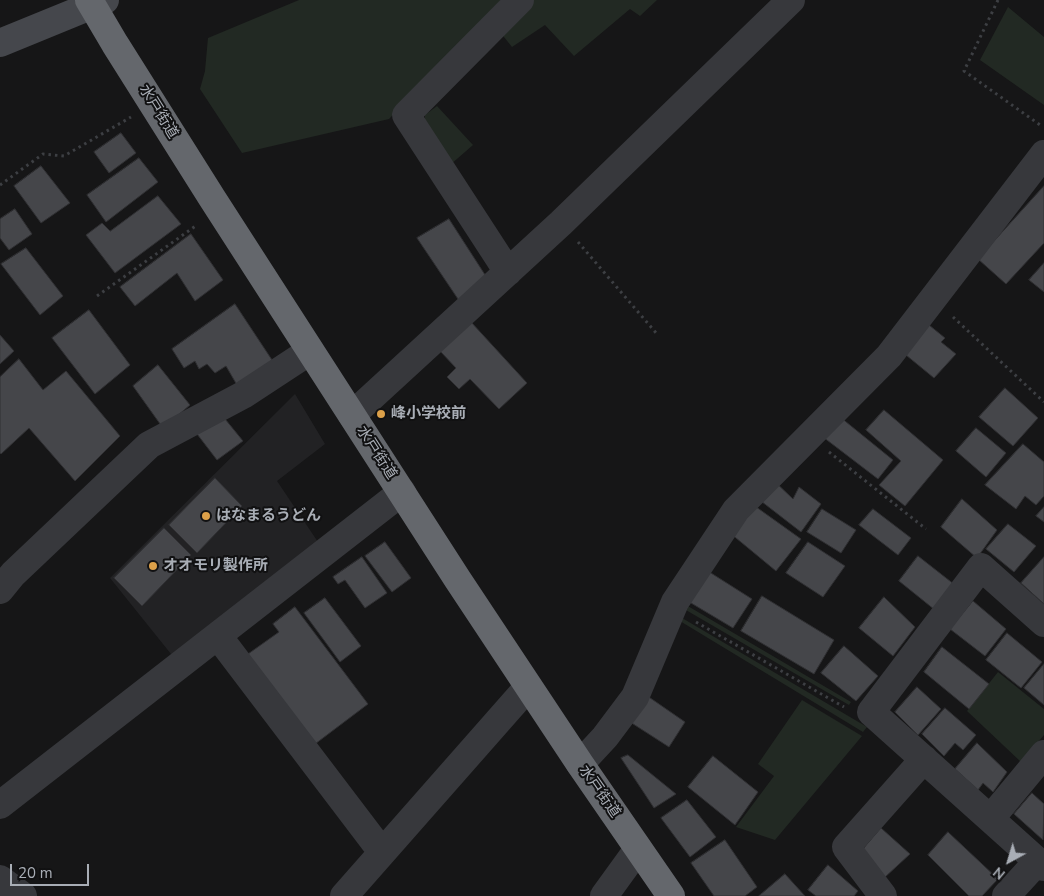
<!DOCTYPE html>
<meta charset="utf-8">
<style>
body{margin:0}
#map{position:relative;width:1044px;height:896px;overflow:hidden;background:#161617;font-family:"Nunito Sans",sans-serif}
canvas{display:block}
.north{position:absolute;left:984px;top:836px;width:50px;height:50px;-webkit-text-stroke:4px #111112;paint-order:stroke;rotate:219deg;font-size:14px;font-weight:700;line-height:20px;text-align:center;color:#a9aeb6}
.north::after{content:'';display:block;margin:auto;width:18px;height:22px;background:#a9aeb6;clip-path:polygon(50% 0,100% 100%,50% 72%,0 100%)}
.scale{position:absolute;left:10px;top:864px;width:79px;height:22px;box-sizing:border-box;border:2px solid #a9aeb6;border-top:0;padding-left:6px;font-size:15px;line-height:18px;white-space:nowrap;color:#a9aeb6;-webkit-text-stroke:4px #111112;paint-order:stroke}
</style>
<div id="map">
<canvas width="1044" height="896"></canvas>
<div class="north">N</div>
<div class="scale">20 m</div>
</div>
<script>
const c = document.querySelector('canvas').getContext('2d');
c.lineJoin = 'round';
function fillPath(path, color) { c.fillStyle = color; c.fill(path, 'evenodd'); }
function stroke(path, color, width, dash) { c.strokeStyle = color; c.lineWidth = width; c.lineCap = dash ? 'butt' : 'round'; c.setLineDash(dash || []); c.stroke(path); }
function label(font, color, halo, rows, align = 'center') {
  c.font = font + ' "Nunito Sans","Noto Sans JP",sans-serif'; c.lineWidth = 4; c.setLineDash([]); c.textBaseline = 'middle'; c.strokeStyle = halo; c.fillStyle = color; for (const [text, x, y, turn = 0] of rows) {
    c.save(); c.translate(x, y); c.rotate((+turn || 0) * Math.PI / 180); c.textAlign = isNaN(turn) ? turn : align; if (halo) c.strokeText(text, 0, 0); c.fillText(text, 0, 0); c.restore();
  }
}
fillPath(new Path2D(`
 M 295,394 L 325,444 L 277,481 L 318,542 L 175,659 L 110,578 Z`), '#222224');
fillPath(new Path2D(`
 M 299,0 L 501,0 L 389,119 L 242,153 L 200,89 L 205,71 L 208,38 Z
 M 532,0 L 657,0 L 640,16 L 630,9 L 574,56 L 545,25 L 512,47 L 500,32 Z
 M 1008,7 L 1044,37 L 1044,105 L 980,60 Z
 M 437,106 L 473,145 L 450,165 L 425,126 L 425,115 Z
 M 681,602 L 851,702 L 849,705 L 679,606 Z
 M 677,615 L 867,727 L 863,732 L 675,618 Z
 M 998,672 L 1044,709 L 1044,735 L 1021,762 L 967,711 Z
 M 802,700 L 862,736 L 775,840 L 736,827 L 774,776 L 758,764 Z`), '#222923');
const building = new Path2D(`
 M 121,133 L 136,153 L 109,173 L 94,152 Z
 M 139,158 L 158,182 L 106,222 L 87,195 Z
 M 41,166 L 70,203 L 41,223 L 14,186 Z
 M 1044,186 L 1044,243 L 1006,284 L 978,259 Z
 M 158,196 L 181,224 L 115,273 L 86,235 L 102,223 L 110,231 Z
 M 15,209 L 32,234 L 9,250 L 0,238 L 0,219 Z
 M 449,219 L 489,281 L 460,302 L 417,238 Z
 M 191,234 L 223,280 L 195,301 L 177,273 L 135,306 L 120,287 Z
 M 26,248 L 63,296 L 40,315 L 1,264 Z
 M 1044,263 L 1044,292 L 1029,280 Z
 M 235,304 L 274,363 L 237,385 L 226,366 L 215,373 L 207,364 L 199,369 L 195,361 L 184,368 L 172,349 Z
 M 89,310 L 130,365 L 95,394 L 52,338 Z
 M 471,322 L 527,383 L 499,409 L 470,379 L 459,389 L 447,377 L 456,368 L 440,351 Z
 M 929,325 L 945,338 L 941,342 L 956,354 L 934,378 L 906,355 Z
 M 0,335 L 14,351 L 0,364 Z
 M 19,359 L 43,390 L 66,371 L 120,436 L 75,481 L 29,428 L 1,454 L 0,453 L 0,377 Z
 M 158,365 L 190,405 L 163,428 L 133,386 Z
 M 1005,388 L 1038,418 L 1013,446 L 979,417 Z
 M 884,410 L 943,460 L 905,506 L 879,485 L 901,461 L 866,430 Z
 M 221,414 L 243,441 L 217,460 L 194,430 Z
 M 840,417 L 893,460 L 878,479 L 823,437 Z
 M 976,428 L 1006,453 L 986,477 L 956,451 Z
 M 1023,444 L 1044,462 L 1044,496 L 1036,505 L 1025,496 L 1016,509 L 985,485 Z
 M 769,476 L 793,499 L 799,487 L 821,504 L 801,532 L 757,498 Z
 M 215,478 L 242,506 L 197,553 L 169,525 Z
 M 962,499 L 997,530 L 977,558 L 941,527 Z
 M 752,504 L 801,539 L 776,571 L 730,533 Z
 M 1044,507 L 1044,522 L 1036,516 Z
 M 822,509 L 856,530 L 841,553 L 807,532 Z
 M 873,509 L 911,538 L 898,555 L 859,525 Z
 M 1008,524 L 1036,546 L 1014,572 L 986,549 Z
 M 164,528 L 191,555 L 142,606 L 114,578 Z
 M 385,542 L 411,578 L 392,592 L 365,556 Z
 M 808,542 L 845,566 L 823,597 L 786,573 Z
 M 918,556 L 955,585 L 935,610 L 899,581 Z
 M 362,557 L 387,593 L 365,608 L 345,580 L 338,584 L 333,577 Z
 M 1044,557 L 1044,604 L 1021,583 Z
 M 703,568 L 752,599 L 733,628 L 686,600 Z
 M 762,596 L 834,640 L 814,674 L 741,631 Z
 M 884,597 L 915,627 L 893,656 L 859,628 Z
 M 325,598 L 361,646 L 340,662 L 304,613 Z
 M 973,601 L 1006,629 L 985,656 L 950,629 Z
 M 295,607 L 368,704 L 315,744 L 248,654 L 279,632 L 273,624 Z
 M 1007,633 L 1042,662 L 1021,688 L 986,660 Z
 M 844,646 L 878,676 L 856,701 L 821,673 Z
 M 942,647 L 989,684 L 969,709 L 924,672 Z
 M 1044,664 L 1044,705 L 1024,688 Z
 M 917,687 L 941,709 L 918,735 L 895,712 Z
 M 643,693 L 685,722 L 669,747 L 627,720 Z
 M 945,708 L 976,735 L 963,750 L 955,743 L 944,756 L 922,734 Z
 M 977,743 L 1007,772 L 993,792 L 983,783 L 978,790 L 955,769 Z
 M 628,755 L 676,794 L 654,808 L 621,758 Z
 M 713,756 L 758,792 L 735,825 L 688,787 Z
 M 1032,793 L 1044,804 L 1043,840 L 1014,814 Z
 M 687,800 L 716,837 L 690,857 L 661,818 Z
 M 881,828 L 910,854 L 884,878 L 858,855 Z
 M 948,832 L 998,879 L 982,896 L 969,896 L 928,855 Z
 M 725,840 L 757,887 L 745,896 L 714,896 L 691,863 Z
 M 828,865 L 858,891 L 854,896 L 816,896 L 808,890 Z
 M 785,874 L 805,896 L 759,896 Z`);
fillPath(building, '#45464a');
stroke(building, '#303033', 1);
stroke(new Path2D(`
 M 998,0 L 964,71 L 1043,127
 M 0,185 L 43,154 L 64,156 L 131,117
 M 578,242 L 657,334
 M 97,296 L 197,225
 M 953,317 L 1044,402
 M 829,452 L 926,529
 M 696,622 L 844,707`), '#3d3f43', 3, [2.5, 4]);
stroke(new Path2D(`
 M 508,272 L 406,115 L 520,0
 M 352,415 L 561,223 L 791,0
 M 0,590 L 13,574 L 149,445 L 243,395 L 310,351
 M 1044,623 L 981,567 L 871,712 L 1044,867
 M 218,636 L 382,852
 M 580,764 L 605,737 L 635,697 L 675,602 L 736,510 L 889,356 L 1044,154
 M 0,805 L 402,492
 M 991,818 L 1044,754
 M 0,879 L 23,896
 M 344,896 L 528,687
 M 604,896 L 638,849
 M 883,896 L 846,847 L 924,759
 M 1006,896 L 1038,861`), '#37383c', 28);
stroke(new Path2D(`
 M 0,43 L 105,0`), '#45474c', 28);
stroke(new Path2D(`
 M 89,0 L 115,44 L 212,198 L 458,580 L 580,764 L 671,896`), '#64676c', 28);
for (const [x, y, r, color] of [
 [381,414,5,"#dca049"],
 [206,516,5,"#dca049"],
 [153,566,5,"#dca049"]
]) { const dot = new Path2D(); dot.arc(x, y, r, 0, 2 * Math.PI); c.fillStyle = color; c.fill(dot); stroke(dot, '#111112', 2); }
label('15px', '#a9aeb6', '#111112', [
 ["水戸街道",158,112,58],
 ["水戸街道",376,453,57],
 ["水戸街道",599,792,55]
]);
label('bold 15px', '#a9aeb6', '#111112', [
 ["峰小学校前",391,414],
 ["はなまるうどん",216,516],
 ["オオモリ製作所",163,566]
], 'left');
</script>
